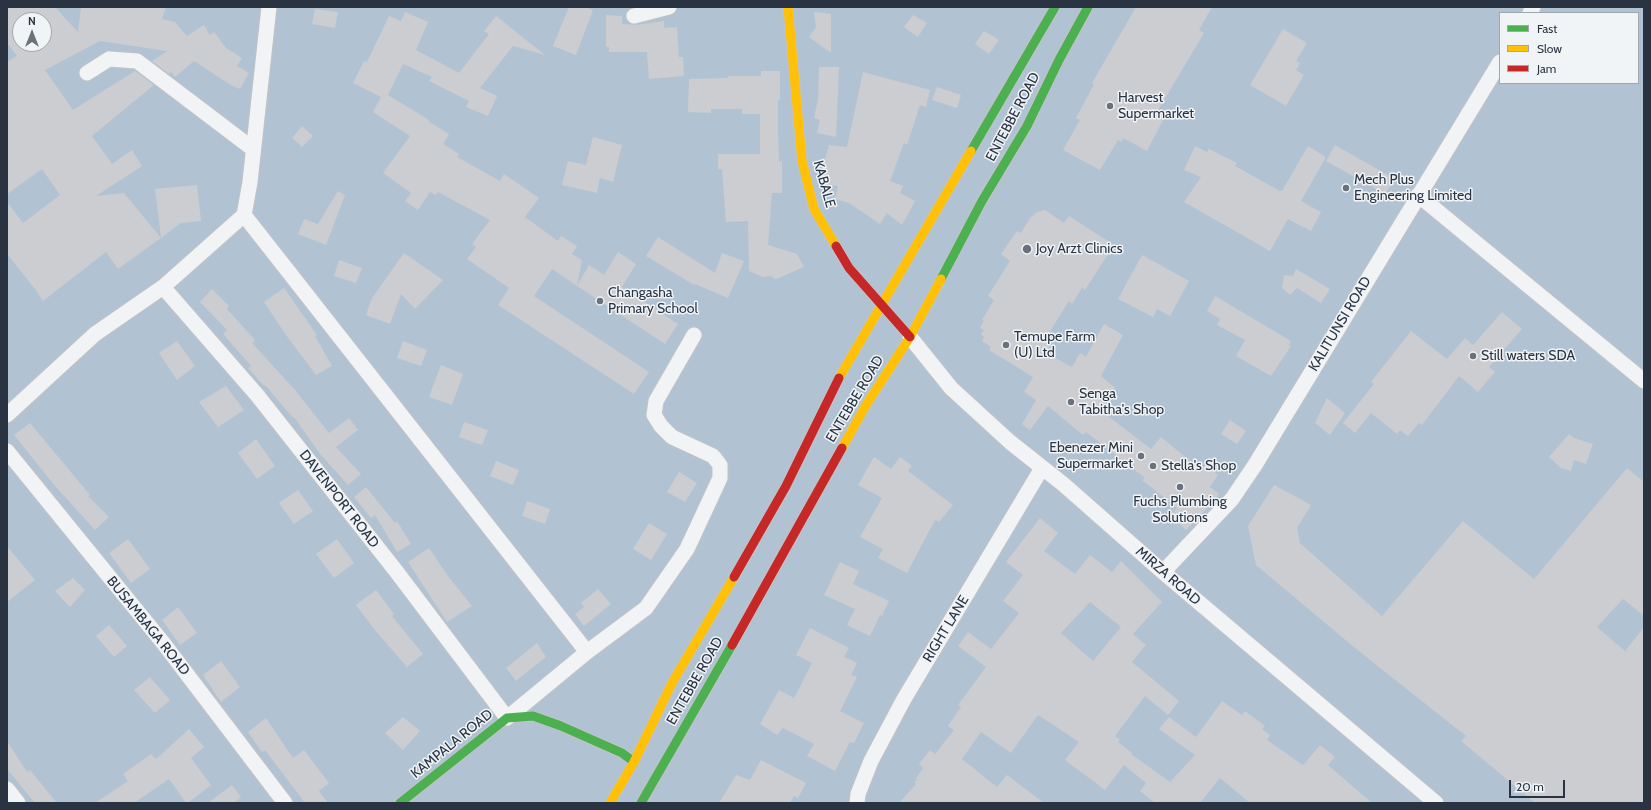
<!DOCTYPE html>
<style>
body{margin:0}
#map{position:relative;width:1651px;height:810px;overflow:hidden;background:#e3e5e8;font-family:Cabin,sans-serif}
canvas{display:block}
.frame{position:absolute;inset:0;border:8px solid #293342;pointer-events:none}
.legend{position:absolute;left:1499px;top:12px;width:140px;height:72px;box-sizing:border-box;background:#f1f4f7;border:1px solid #a1a7af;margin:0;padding:5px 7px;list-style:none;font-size:12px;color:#293342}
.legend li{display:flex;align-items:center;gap:8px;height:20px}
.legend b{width:20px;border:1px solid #a1a7af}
.north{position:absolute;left:12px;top:12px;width:40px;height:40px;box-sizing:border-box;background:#f1f4f7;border:1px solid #a1a7af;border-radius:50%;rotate:0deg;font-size:11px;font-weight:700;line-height:16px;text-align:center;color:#293342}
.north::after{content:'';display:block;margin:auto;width:14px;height:18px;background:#6a717c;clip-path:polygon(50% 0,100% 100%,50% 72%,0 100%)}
.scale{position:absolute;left:1509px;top:780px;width:56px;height:18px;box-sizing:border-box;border:2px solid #293342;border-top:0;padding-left:5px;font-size:12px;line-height:14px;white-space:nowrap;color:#293342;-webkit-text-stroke:3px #f1f4f7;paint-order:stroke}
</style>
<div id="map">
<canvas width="1651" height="810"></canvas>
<div class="frame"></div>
<ul class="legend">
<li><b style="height:5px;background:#4caf50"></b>Fast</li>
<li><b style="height:5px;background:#ffc107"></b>Slow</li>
<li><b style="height:5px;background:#c62828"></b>Jam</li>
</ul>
<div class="north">N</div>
<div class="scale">20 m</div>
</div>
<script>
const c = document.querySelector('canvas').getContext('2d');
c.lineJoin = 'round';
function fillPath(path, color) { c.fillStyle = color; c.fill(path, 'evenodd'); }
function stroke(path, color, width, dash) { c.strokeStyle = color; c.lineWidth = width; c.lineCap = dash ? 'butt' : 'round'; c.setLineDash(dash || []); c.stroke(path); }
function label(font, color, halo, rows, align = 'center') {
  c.font = font + ' Cabin,sans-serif'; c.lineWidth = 3; c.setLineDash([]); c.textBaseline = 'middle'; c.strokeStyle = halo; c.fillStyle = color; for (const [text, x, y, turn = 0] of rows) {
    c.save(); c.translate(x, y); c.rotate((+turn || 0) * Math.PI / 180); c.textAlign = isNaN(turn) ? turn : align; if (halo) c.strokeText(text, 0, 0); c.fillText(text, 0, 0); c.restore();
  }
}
fillPath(new Path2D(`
 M 7,7 L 1644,7 L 1644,803 L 7,803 ZM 1500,13 L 1638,13 L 1638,83 L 1500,83 ZM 20,20 L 44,20 L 44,44 L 20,44 Z`), '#b1c3d3');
fillPath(new Path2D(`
 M 7,7 L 55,7 L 78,32 L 81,7 L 166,7 L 162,19 L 175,22 L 187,36 L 204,25 L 210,35 L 214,32 L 226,48 L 242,58 L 237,66 L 249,73 L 240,89 L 229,84 L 194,61 L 175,77 L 171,72 L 169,74 L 152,61 L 167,51 L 100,41 L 45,70 L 73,110 L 135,71 L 154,85 L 92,136 L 112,164 L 132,150 L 142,166 L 96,196 L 124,193 L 161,238 L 118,269 L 106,252 L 43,301 L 35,289 L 7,254 L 7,202 L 23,223 L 60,195 L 42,169 L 7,194 L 7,62 L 17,56 L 7,43 ZM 20,20 L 44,20 L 44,44 L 20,44 Z
 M 569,7 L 585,7 L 593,10 L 576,55 L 553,46 Z
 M 1136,7 L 1212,7 L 1199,30 L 1204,33 L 1157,112 L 1165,116 L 1147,151 L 1123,138 L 1122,142 L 1118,140 L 1100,170 L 1063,150 L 1080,120 L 1076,118 L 1094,84 L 1092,83 Z
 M 315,9 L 338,12 L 335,28 L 312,24 Z
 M 405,12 L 428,22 L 416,50 L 459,73 L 489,34 L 484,31 L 496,16 L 545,55 L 513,46 L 480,88 L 497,96 L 488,116 L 466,107 L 469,101 L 429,81 L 432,77 L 403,64 L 388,95 L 429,120 L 428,121 L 449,134 L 443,144 L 459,154 L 457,157 L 500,181 L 504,174 L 539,198 L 525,217 L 558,241 L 561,236 L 577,246 L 572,254 L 582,260 L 577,286 L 552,269 L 534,296 L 649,372 L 634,394 L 498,305 L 509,288 L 467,259 L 476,247 L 472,244 L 490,220 L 438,192 L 436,195 L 430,192 L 418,210 L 405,201 L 411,193 L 383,173 L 410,136 L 373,112 L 381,97 L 353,83 L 364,61 L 367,62 L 389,16 L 401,21 Z
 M 814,12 L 831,14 L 831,53 L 809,37 L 816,27 Z
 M 606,15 L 622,16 L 622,24 L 636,25 L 664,21 L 664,28 L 677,27 L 679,57 L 683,57 L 684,76 L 649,79 L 647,52 L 609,52 L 609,47 L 606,47 Z
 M 913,15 L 927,23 L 918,37 L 904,27 Z
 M 1283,29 L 1307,43 L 1296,61 L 1300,63 L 1296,70 L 1304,75 L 1286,106 L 1250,85 Z
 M 984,31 L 999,40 L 989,54 L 975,44 Z
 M 819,67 L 839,67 L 836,137 L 817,133 L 820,120 L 814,118 L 818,99 Z
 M 761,71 L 780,71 L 780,100 L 778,100 L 778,132 L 779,162 L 782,161 L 782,193 L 772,193 L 768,245 L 797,254 L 804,267 L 776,279 L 770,276 L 763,277 L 749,271 L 748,221 L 726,222 L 722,169 L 718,169 L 718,154 L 760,154 L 760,114 L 742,114 L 742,109 L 711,109 L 711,113 L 688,112 L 689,79 L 728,78 L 728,76 L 761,76 Z
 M 863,72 L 930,90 L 926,107 L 920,105 L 907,145 L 904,143 L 890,181 L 903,186 L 900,193 L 915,201 L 902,225 L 887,213 L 880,224 L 849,203 L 835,199 L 838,186 L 823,185 L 823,167 L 829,145 L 847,147 Z
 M 937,87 L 961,95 L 957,108 L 932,100 Z
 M 302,126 L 313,136 L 302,147 L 292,138 Z
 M 593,137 L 622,145 L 613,182 L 600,178 L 597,193 L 562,185 L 568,161 L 586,165 Z
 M 1335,145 L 1395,179 L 1385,194 L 1326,161 Z
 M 1195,146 L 1207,152 L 1209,149 L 1237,163 L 1235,166 L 1280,191 L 1282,191 L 1308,146 L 1326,157 L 1301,201 L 1321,212 L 1311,231 L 1288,219 L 1270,251 L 1184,202 L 1201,177 L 1184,170 Z
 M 197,185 L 201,221 L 181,223 L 161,238 L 155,189 Z
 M 338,191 L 345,195 L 326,245 L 298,234 L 304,219 L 318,224 Z
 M 1045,210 L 1064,223 L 1069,216 L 1114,245 L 1085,290 L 1082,288 L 1072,304 L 1069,301 L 1044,341 L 1051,345 L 1046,353 L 1072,367 L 1080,353 L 1086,357 L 1104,324 L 1123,335 L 1101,376 L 1115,388 L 1100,407 L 1109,415 L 1108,416 L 1151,449 L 1161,437 L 1201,470 L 1205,465 L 1218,475 L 1210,487 L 1219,494 L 1204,512 L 1186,530 L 1170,515 L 1177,508 L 1142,480 L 1145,478 L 1086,432 L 1083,435 L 1048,406 L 1030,430 L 1022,424 L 1036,400 L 1024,392 L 1033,377 L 989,350 L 991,347 L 982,341 L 984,337 L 981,334 L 984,330 L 980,328 L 984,321 L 982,320 L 994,300 L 988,296 L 1010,261 L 1001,254 L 1017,231 L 1021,233 L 1030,218 L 1037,212 Z
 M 658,237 L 715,273 L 722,253 L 744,261 L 728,298 L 695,284 L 694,285 L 646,256 Z
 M 618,252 L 636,264 L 622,287 L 678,324 L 665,344 L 577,286 L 589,265 L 604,275 Z
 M 404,253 L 443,280 L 415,309 L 401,294 L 390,324 L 366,315 L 372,298 Z
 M 1142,255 L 1189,281 L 1170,316 L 1157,309 L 1153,317 L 1118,299 Z
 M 339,260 L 362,268 L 356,283 L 334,276 Z
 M 1296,269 L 1330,289 L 1321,303 L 1297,288 L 1290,295 L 1282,288 L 1284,275 L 1293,276 Z
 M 284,288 L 317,335 L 315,336 L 332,366 L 316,375 L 286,335 L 264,302 Z
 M 212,289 L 229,306 L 227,309 L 254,339 L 255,341 L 252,343 L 295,390 L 329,433 L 349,418 L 358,430 L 336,447 L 361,474 L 348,485 L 320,454 L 294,417 L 293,418 L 265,385 L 264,386 L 248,368 L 251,366 L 223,334 L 227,330 L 200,302 Z
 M 1215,296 L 1291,341 L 1289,345 L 1291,346 L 1271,376 L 1236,356 L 1245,340 L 1217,325 L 1220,319 L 1207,311 Z
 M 1502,312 L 1522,329 L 1489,367 L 1495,372 L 1478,392 L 1459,376 L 1422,425 L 1419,423 L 1408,436 L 1400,430 L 1397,434 L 1371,413 L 1355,433 L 1343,423 L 1374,384 L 1371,382 L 1411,331 L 1447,359 L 1465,338 L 1473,345 Z
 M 177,341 L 195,366 L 177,380 L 159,353 Z
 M 403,341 L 427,350 L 421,366 L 397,358 Z
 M 441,365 L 463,374 L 452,405 L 429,397 Z
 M 226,386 L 244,410 L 218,427 L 199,402 Z
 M 1327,398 L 1345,413 L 1330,435 L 1315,423 Z
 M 1230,420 L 1246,431 L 1237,444 L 1221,434 Z
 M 464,422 L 488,430 L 482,445 L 459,437 Z
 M 30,423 L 90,495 L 88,496 L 109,517 L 95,530 L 55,486 L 14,435 Z
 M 1569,434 L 1574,438 L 1593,444 L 1586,464 L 1574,460 L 1571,471 L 1561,468 L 1549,457 Z
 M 256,439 L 275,466 L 257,479 L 238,453 Z
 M 874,457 L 891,469 L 900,457 L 912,466 L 908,471 L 953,505 L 939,522 L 935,520 L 907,573 L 878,558 L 883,549 L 860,537 L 882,498 L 858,485 Z
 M 496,461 L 519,470 L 513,485 L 490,476 Z
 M 1627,468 L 1644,482 L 1644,616 L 1623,599 L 1597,627 L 1625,651 L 1644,627 L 1644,803 L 1535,803 L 1461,741 L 1466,736 L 1355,648 L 1256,565 L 1248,526 L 1274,485 L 1311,505 L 1297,528 L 1300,543 L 1382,616 L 1463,521 L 1534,579 Z
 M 679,472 L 697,483 L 685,502 L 667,492 Z
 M 366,487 L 395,523 L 397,521 L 411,544 L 397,552 L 375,515 L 371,518 L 354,497 Z
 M 298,490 L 313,511 L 294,524 L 279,503 Z
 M 527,501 L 550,509 L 545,524 L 522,516 Z
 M 1040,518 L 1058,533 L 1044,551 L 1075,574 L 1090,555 L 1112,572 L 1121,561 L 1162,602 L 1133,634 L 1146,645 L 1132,662 L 1179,701 L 1168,715 L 1145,696 L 1115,736 L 1120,740 L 1118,742 L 1132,753 L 1131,754 L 1170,782 L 1195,755 L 1159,729 L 1169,717 L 1196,737 L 1222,701 L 1242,715 L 1245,711 L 1265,726 L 1262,729 L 1270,735 L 1267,740 L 1303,765 L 1320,745 L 1335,757 L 1328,765 L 1372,803 L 1250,803 L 1220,778 L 1200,803 L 1155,803 L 1140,791 L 1146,783 L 1124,765 L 1105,790 L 1065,760 L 1079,742 L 1038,715 L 1011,753 L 981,732 L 962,759 L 997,787 L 1007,775 L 1044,803 L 899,803 L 916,784 L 914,783 L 917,779 L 916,778 L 923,768 L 919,764 L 930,750 L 935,754 L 954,730 L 948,726 L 961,707 L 958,705 L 986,667 L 958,646 L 968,632 L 991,649 L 1019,613 L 1003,601 L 1023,575 L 1006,562 ZM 1090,602 L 1121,627 L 1093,661 L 1061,633 Z
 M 649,523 L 667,534 L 651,560 L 633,549 Z
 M 128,539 L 150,569 L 131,583 L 109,553 Z
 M 337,539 L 354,563 L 334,578 L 316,554 Z
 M 7,546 L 35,580 L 7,602 Z
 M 429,548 L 448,576 L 472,606 L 447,622 L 408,562 Z
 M 840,562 L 859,571 L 853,584 L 889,601 L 882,616 L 880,615 L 870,636 L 847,625 L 855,609 L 824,595 Z
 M 73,578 L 85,590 L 70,607 L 55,591 Z
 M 598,589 L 611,604 L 584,626 L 575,614 L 584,607 L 581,603 Z
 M 376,590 L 394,614 L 392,616 L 423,654 L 407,667 L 374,629 L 356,605 Z
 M 178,607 L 197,633 L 180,645 L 162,620 Z
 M 109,625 L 127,646 L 114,657 L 96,636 Z
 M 810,628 L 849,648 L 844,657 L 857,663 L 851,675 L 857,677 L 840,711 L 864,723 L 854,743 L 850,742 L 835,771 L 807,756 L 814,744 L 783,728 L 777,735 L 760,724 L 779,690 L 794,698 L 812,663 L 796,655 Z
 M 537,643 L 546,657 L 516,681 L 506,668 Z
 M 221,661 L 240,687 L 221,702 L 203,675 Z
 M 150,677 L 170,700 L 155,713 L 134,690 Z
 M 403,717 L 420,731 L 403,750 L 385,733 Z
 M 266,718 L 293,758 L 304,750 L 329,783 L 319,791 L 328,803 L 305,803 L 265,750 L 262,752 L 248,732 Z
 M 189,729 L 204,747 L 191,758 L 211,785 L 188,803 L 186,803 L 169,779 L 134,803 L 95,803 L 128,781 L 123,774 L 151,754 L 156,759 Z
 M 7,741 L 27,772 L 30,770 L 57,803 L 35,803 L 7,769 Z
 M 761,760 L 806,783 L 798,798 L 794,796 L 790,803 L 719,803 L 736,775 L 750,780 Z
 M 232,785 L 241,797 L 234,803 L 208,803 Z`), '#cbcdd0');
const street = new Path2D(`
 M 1530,13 L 1533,7
 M 634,16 L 669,7
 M 87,73 L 109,59 L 137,61 L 253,149
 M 1418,195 L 1644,381
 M 163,287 L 257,395 L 396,571 L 507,718 L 587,652 L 244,215 L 250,182 L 269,7
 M 910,337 L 951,388 L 1010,442 L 1063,484 L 1163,572 L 1436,803
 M 7,415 L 95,334 L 163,287 L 244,215
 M 7,451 L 164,644 L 285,803
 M 1163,572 L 1232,499 L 1255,465 L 1500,62
 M 587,652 L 646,608 L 687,549 L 720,478 L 720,465 L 713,456 L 672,437 L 661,426 L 654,415 L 656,401 L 694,335
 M 7,789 L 18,803
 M 857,803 L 858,794 L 871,761 L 904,699 L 1042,468`);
const fast = new Path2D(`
 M 971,151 L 1055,7
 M 941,279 L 982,201 L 1027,126 L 1059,60 L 1088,7
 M 400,803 L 507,718 L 533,716 L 561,726 L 622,753 L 634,762
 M 641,803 L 732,645`);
const slow = new Path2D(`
 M 788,7 L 802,161 L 814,209 L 836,246
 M 839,378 L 971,151
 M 842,448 L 866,405 L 910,337 L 941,279
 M 610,803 L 634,762 L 672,683 L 734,577`);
const jam = new Path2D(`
 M 836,246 L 849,268 L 910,337
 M 734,577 L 786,486 L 839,378
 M 732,645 L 842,448`);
stroke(street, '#c1c3c6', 17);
stroke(fast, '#c1c3c6', 11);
stroke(slow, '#c1c3c6', 11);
stroke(jam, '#c1c3c6', 11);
stroke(street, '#f2f3f5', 15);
stroke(fast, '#4caf50', 9);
stroke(slow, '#ffc107', 9);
stroke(jam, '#c62828', 9);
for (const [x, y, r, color] of [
 [1110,106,4,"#6a717c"],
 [1346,188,4,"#6a717c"],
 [1027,249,5,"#6a717c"],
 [600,301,4,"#6a717c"],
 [1006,345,4,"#6a717c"],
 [1473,356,4,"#6a717c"],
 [1071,402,4,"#6a717c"],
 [1141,456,4,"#6a717c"],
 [1153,466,4,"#6a717c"],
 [1180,487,4,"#6a717c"]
]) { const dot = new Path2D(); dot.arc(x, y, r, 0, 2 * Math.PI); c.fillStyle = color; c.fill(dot); stroke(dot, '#f1f4f7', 1.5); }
label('14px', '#293342', '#f1f4f7', [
 ["Harvest",1118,98],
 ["Supermarket",1118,114],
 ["Mech Plus",1354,180],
 ["Engineering Limited",1354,196],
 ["Joy Arzt Clinics",1036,249],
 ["Changasha",608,293],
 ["Primary School",608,309],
 ["Temupe Farm",1014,337],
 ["(U) Ltd",1014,353],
 ["Still waters SDA",1481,356],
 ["Senga",1079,394],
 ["Tabitha's Shop",1079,410],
 ["Ebenezer Mini",1133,448,"right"],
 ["Supermarket",1133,464,"right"],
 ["Stella's Shop",1161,466],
 ["Fuchs Plumbing",1180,502,"center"],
 ["Solutions",1180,518,"center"]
], 'left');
label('14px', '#293342', '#f1f4f7', [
 ["ENTEBBE ROAD",1013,117,-62],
 ["KABALE",824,184,74],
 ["KALITUNSI ROAD",1340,324,-59],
 ["ENTEBBE ROAD",855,399,-59],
 ["DAVENPORT ROAD",339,499,52],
 ["MIRZA ROAD",1168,576,41],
 ["BUSAMBAGA ROAD",148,626,51],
 ["RIGHT LANE",946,629,-59],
 ["ENTEBBE ROAD",695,681,-60],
 ["KAMPALA ROAD",452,744,-39]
]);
</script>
